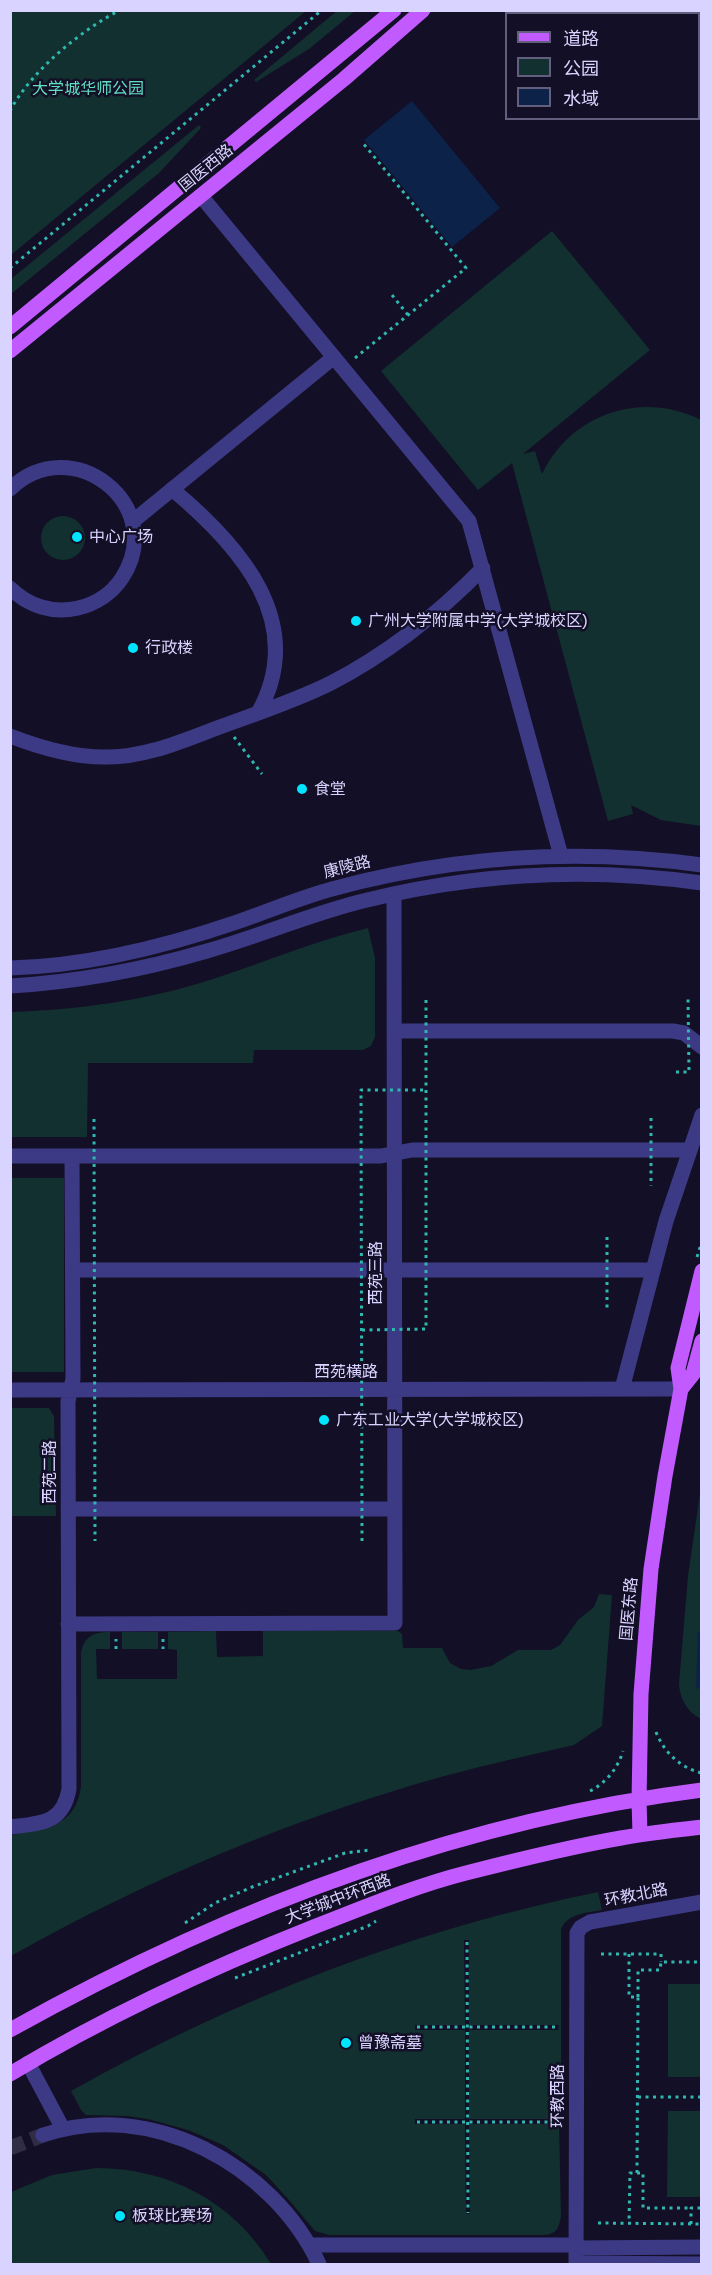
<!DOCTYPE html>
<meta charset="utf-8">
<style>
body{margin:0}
#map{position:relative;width:712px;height:2275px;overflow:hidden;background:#130f26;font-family:"Golos Text","Noto Sans SC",sans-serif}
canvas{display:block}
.frame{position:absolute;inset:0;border:12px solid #d9d4ff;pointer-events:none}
.legend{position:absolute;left:505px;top:12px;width:195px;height:108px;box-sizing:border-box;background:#130f26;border:2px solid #625e7d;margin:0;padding:8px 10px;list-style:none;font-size:18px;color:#d9d4ff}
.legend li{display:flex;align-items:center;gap:12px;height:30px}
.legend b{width:30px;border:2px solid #625e7d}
</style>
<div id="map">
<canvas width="712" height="2275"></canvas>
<div class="frame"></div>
<ul class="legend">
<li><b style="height:8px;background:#c25bff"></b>道路</li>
<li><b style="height:16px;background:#12302f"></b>公园</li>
<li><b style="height:16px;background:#0c2248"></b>水域</li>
</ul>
</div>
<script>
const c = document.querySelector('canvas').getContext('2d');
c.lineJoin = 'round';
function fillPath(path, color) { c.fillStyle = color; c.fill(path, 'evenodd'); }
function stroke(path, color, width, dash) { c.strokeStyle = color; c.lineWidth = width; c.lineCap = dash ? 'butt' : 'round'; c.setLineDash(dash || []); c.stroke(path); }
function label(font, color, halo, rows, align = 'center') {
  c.font = font + ' "Golos Text","Noto Sans SC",sans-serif'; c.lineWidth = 5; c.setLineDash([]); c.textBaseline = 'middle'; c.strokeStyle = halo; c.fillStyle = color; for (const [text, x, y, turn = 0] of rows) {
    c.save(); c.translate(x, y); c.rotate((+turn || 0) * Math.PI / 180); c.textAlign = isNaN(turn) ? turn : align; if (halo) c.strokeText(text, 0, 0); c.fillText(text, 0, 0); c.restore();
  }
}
fillPath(new Path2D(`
 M 11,10 L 306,10 L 306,11 L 11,255 Z
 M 338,10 L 355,11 L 309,49 L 256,82 L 254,80 Z
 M 199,125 L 201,128 L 159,173 L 11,294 L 11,279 Z
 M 552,231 L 650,350 L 523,454 L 535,451 L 542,474 C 571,414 641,390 701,420 L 701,826 L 661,820 L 631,805 L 633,814 L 608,821 L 512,463 L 478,490 L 381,371 Z
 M41 538a22 22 0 1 1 44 0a22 22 0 1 1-44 0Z
 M 368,928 L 375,958 L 375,1037 L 371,1046 L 363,1050 L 254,1050 L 253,1063 L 88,1063 L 87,1137 L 11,1137 L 11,1012 C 77,1010 149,1000 213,979 C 265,962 315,941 368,928 Z
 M 10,1178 L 64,1178 L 64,1372 L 11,1372 Z
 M 11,1408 L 49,1408 L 54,1416 L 56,1516 L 11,1516 Z
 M 701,1486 L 701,1719 C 687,1712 680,1699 679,1684 L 688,1576 Z
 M 599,1594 L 612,1595 L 602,1726 L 574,1745 C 530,1755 485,1765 441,1777 C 291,1819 146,1880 11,1956 L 11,1835 C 44,1828 75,1828 81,1787 L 81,1653 C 84,1636 94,1632 110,1632 L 110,1649 L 96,1649 L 97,1679 L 177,1679 L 177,1650 L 168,1649 L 168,1632 L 216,1631 L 217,1657 L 263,1656 L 263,1631 L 398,1631 L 402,1634 L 403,1648 L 442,1648 L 450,1663 L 461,1669 L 470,1670 L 491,1666 L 518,1650 L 551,1650 L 560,1645 L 578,1620 L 594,1607 Z
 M 122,1632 L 158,1632 L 158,1649 L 122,1649 Z
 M 598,1892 L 602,1910 C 587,1913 568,1913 561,1929 L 561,2105 L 559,2105 L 559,2119 L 469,2119 L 469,2030 L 558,2030 L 559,2025 L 469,2025 L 469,1940 L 464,1940 L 465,2025 L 415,2025 L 415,2030 L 465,2030 L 465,2119 L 415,2119 L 415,2124 L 465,2124 L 466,2214 L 470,2214 L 469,2124 L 559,2124 L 561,2216 C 559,2228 557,2234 544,2235 L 329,2235 L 315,2231 L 289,2200 L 266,2175 L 223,2145 L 188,2130 L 148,2119 L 127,2116 L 86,2115 L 81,2110 L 71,2091 C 237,1998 411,1930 598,1892 Z
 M 668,1984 L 701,1984 L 701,2077 L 668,2077 Z
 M 668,2111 L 701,2111 L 701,2197 L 667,2197 Z
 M 96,2168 C 168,2168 233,2201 271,2264 L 11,2264 L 11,2192 L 52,2175 Z`), '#12302f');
fillPath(new Path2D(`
 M 412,101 L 500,208 L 452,247 L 364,140 Z
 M 701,1632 L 701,1687 L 696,1689 L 698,1633 Z`), '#0c2248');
stroke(new Path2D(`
 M 10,2148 L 43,2135`), '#312d47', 15, [15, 8]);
stroke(new Path2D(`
 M 10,111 C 31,71 80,31 120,10
 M 10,268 L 322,10
 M 392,295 L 408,315
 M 355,358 L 466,268 L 362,142
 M 234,737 L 262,774
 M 697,1257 L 702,1241
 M 163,1639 L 163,1649
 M 116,1649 L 116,1639
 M 656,1732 C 664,1752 680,1768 702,1773
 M 590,1791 C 606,1783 618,1768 623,1751
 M 185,1923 L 215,1903 L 252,1887 L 345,1853 L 370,1850
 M 467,1942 L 468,2213
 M 601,1954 L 661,1954 L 661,1962
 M 629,1954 L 629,1997 L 638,1997 L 637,2173 L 630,2173 L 629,2223
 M 235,1978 L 368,1926 L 376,1921
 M 638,1997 L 638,1970 L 660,1970 L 661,1962 L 702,1962
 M 417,2027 L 557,2027
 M 638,2097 L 702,2097
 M 417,2122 L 562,2122
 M 637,2173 L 643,2173 L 643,2208 L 691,2208
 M 598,2223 L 702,2224
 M 691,2224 L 691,2208 L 702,2208`), '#2fb8b0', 3, [3, 4.5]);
stroke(new Path2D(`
 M 201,196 L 469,521 L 561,856
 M 10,489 C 72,429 169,506 122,578 C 112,593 96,604 78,608 C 53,614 28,606 10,588
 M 172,489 C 239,545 309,622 258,713
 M 132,522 L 334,357
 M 10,736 C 41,748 74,758 108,757 C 146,757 182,741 217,728 C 255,714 295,701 331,683 C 389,653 438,614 483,568
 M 10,968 C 88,966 164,947 237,922 C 269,911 299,898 332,889 C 453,856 577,848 702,865
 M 10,986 C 78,982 142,970 207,951 C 260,936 310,914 363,901 C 474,873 588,867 702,883
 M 394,1031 L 673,1031 L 684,1033 L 702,1047
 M 10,1156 L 381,1156 L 412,1150 L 689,1150
 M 73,1270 L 652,1270
 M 622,1389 L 666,1221 L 702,1115
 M 10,1390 L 681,1389
 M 68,1509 L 395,1509
 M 68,1624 L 395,1623 L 394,894
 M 10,1827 C 41,1823 63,1824 69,1789 L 68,1401 L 73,1379 L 72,1156
 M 28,2063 L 63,2129
 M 43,2135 C 150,2098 273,2165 319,2264
 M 309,2245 L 576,2245
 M 576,2248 L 702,2247
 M 576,2263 L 702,2264
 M 576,2264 L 577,1933 L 581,1927 L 590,1922 L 702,1902`), '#3d3a85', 15);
stroke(new Path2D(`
 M 10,327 L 394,10
 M 10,351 L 344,79 L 423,10
 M 681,1389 L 693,1374 L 702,1341
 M 640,1834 L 639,1800 L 641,1694 L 651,1569 L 665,1476 L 681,1389 L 678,1368 L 702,1271
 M 10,2030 C 225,1910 456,1821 702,1790
 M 10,2074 C 108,2015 210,1968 316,1926 C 365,1907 415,1886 466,1873 C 517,1860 569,1847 621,1838 C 647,1833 675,1830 702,1827`), '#c25bff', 15);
stroke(new Path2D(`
 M 676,1072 L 689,1072 L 688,998
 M 651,1118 L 651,1186
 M 94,1119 L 95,1541
 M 607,1237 L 607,1308
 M 362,1330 L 426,1329 L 426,999
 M 362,1541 L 361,1090 L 426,1090`), '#2fb8b0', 3, [3, 4.5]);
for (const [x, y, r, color] of [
 [77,537,6,"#00e5ff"],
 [356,621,6,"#00e5ff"],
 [133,648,6,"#00e5ff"],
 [302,789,6,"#00e5ff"],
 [324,1420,6,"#00e5ff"],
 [346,2043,6,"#00e5ff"],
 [120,2216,6,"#00e5ff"]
]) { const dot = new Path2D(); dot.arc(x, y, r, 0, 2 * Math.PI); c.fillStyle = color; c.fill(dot); stroke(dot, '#130f26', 2); }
label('16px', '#5fe0c0', '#130f26', [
 ["大学城华师公园",88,89]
]);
label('16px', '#d9d4ff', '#130f26', [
 ["国医西路",206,168,-39],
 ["康陵路",347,867,-14],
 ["西苑三路",376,1273,-90],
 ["西苑横路",346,1372],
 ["西苑二路",50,1472,-90],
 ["国医东路",629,1609,-85],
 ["环教北路",636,1895,-11],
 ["大学城中环西路",338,1899,-21],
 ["环教西路",558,2096,-90]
]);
label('16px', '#d9d4ff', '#130f26', [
 ["中心广场",89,537],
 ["广州大学附属中学(大学城校区)",368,621],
 ["行政楼",145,648],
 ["食堂",314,789],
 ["广东工业大学(大学城校区)",336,1420],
 ["曾豫斋墓",358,2043],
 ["板球比赛场",132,2216]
], 'left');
</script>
